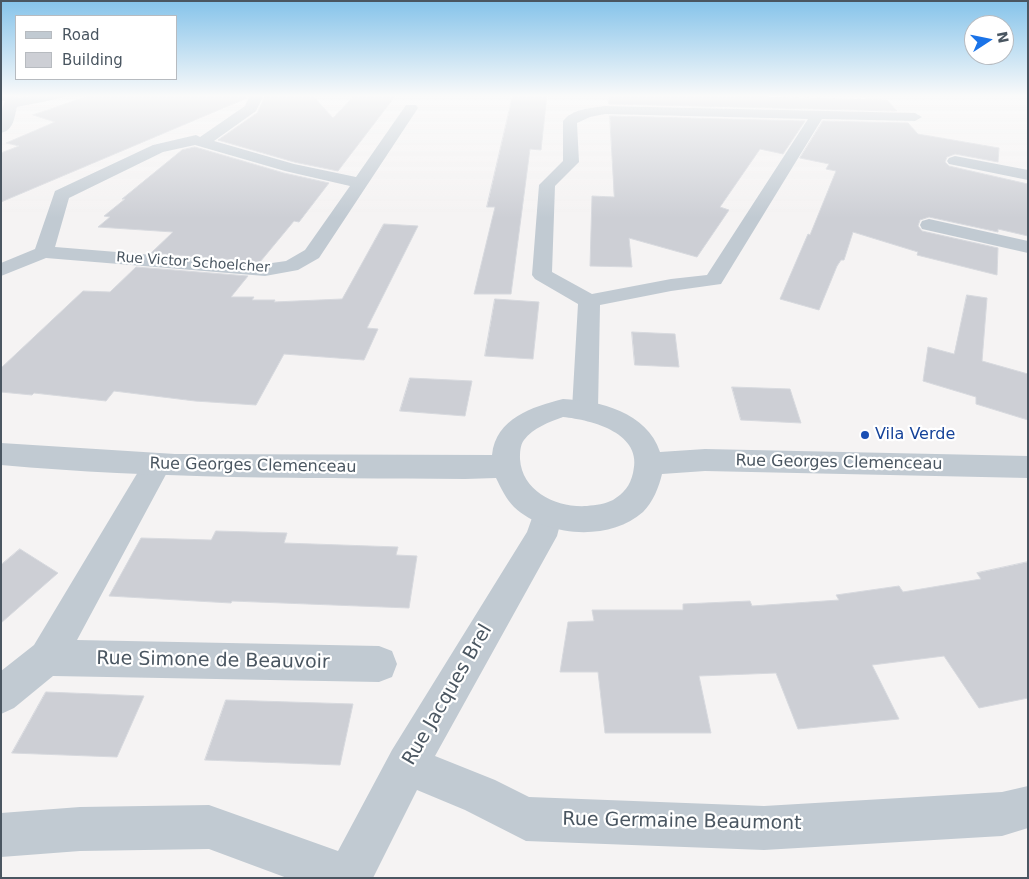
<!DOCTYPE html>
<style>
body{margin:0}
#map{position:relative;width:1029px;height:879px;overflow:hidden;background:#f5f3f3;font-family:"DejaVu Sans",sans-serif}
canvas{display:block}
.frame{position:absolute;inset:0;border:2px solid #4a5661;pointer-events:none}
.legend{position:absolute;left:15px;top:15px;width:162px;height:65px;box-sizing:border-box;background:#fff;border:1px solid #b7bbc0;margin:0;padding:6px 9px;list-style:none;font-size:15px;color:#4a5661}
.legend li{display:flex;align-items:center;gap:10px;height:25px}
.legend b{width:25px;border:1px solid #b7bbc0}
.north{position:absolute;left:964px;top:15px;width:50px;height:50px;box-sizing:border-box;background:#fff;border:1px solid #b7bbc0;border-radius:50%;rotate:79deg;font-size:14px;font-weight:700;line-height:20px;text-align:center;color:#4a5661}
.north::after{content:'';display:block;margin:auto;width:18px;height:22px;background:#1a73e8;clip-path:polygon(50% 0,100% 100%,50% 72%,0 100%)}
</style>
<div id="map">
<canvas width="1029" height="879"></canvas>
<div class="frame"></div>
<ul class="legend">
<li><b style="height:6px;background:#c1cad2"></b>Road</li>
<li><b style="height:14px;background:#cdcfd5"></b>Building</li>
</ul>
<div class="north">N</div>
</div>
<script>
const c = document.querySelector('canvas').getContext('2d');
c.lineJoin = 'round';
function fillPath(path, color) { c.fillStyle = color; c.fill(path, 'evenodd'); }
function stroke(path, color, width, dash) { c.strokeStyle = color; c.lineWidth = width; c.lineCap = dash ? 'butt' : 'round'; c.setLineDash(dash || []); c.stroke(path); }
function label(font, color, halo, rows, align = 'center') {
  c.font = font + ' "DejaVu Sans",sans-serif'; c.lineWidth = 4.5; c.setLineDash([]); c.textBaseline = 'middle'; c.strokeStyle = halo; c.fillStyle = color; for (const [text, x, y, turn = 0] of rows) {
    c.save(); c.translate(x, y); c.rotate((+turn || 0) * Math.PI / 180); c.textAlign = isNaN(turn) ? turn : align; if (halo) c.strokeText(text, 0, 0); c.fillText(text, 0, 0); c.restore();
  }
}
const building = new Path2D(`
 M 92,95 L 248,95 L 247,98 L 1,202 L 1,153 L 19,146 L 6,143 L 55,122 L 33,115 Z
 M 266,95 L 312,95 L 333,118 L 355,95 L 396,95 L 338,171 L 294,162 L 218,140 L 257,113 Z
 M 513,95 L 547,95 L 541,150 L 530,149 L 511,294 L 474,294 L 495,207 L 487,207 Z
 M 608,95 L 694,95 L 887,100 L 897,111 L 609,104 Z
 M 610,116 L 805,121 L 783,154 L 760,149 L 720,207 L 729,210 L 697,257 L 629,238 L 632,267 L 590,266 L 592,196 L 614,197 Z
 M 823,121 L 908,123 L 918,134 L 999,148 L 998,162 L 955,154 L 947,157 L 945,162 L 949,166 L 1028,184 L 1028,236 L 998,229 L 998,232 L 929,217 L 920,220 L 918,226 L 922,231 L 998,248 L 997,275 L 917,255 L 918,252 L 853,232 L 844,260 L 841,260 L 837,266 L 819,310 L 780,299 L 808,234 L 810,235 L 836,171 L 826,169 L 829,164 L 800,158 Z
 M 195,147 L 284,173 L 329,183 L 299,222 L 294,221 L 260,262 L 151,253 L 173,232 L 98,227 L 110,217 L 104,216 L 125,199 L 122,199 L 182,150 Z
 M 384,224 L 418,226 L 367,328 L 378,329 L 364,360 L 284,354 L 256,405 L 195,401 L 114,391 L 106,401 L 34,393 L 32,395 L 1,392 L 1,368 L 83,291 L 110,292 L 136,267 L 248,276 L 231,297 L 254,297 L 252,300 L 275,300 L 274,302 L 342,299 Z
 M 967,295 L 987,298 L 982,361 L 1028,374 L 1028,420 L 976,404 L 976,397 L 923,381 L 928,347 L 954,354 Z
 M 495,299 L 539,302 L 533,359 L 485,356 Z
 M 632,332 L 675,334 L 679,367 L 635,365 Z
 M 410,378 L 472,381 L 465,416 L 400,411 Z
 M 732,387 L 790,389 L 801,423 L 741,420 Z
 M 216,531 L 287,533 L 284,543 L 398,547 L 396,555 L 417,556 L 409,608 L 232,601 L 231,603 L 109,596 L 141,538 L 211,540 Z
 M 20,549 L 58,573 L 1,623 L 1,565 Z
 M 1028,562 L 1028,698 L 979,708 L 944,656 L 872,665 L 899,719 L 798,729 L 776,673 L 699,676 L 711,733 L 605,733 L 598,672 L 560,672 L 568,622 L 594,621 L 592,610 L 683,610 L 683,604 L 750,601 L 752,606 L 839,600 L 836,595 L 899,586 L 903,592 L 981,579 L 977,573 Z
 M 46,692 L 144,696 L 117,757 L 12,753 Z
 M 226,700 L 353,704 L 340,765 L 205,760 Z`);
fillPath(building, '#cdcfd5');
stroke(building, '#d7d9de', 1);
fillPath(new Path2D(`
 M 1,95 L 13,95 L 18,98 L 37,95 L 64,95 L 62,98 L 17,107 C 14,118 14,130 1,133 L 1,112 L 5,101 L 1,100 Z
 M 250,95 L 264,95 L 256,111 L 214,141 L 294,164 L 356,177 L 406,105 L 416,105 L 418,108 L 319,258 L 298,270 L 265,276 L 46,258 L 1,276 L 1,263 L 35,249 L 55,191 L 153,145 L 196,135 L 200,137 L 245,106 ZM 195,145 L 285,171 L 350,186 L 305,250 L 286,261 L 265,264 L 55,247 L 69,198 L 163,152 Z
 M 605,106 L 915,113 L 922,117 L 915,121 L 822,119 L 721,284 L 671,291 L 600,305 L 598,409 L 594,416 L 585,418 L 576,416 L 572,409 L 578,304 L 535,279 L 532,275 L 539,185 L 563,161 L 563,121 C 572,109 591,108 605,106 ZM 605,114 L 808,119 L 707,275 L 671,279 L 592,294 L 552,272 L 555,186 L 579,162 L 577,123 L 590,117 Z
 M 955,156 L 1028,170 L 1028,180 L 949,164 L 947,161 L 949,158 Z
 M 929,219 L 1028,241 L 1028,253 L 922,229 L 920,225 L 922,221 Z
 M 157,454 L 167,457 L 171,465 L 77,640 L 379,646 L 392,651 L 397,664 L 392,677 L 379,682 L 53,676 L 14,708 L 1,714 L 1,671 L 34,645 L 147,457 Z
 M 548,500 L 559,504 L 563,513 L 557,536 L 435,756 L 495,780 L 529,797 L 764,806 L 1002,792 L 1028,786 L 1028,828 L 1002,836 L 764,850 L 526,841 L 465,810 L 417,790 L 373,878 L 287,878 L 209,849 L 80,851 L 1,857 L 1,813 L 80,807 L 209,805 L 338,851 L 392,750 L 527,532 L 537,504 Z`), '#c1cad2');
fillPath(new Path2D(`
 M 563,399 C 600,401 647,412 660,452 L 705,449 L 1028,456 L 1028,478 L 705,471 L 662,474 C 659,487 653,502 643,512 C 609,542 546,537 514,507 C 506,499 501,488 496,478 L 465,479 C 310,478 156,479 1,465 L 1,443 L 175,454 L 492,455 C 496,418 532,407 563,399 ZM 563,417 C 592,420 644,433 633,473 C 630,486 624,493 613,500 C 605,504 596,505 587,506 C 557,508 522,492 520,459 C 520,453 520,445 524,440 C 533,428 549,422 563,417 Z`), '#c1cad2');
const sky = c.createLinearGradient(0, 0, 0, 218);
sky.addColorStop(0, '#85c3ea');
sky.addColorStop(0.44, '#fafafa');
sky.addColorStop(1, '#fafafa00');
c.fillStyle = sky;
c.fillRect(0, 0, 1029, 218);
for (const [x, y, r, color] of [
 [865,435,5,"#1a4fb4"]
]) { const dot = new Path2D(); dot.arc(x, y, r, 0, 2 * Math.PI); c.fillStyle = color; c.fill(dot); stroke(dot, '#fff', 2); }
label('14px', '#4a5661', '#fff', [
 ["Rue Victor Schoelcher",193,263,4]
]);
label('16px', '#164399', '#fff', [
 ["Vila Verde",875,435]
], 'left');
label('16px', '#4a5661', '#fff', [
 ["Rue Georges Clemenceau",839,463,1],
 ["Rue Georges Clemenceau",253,466,1]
]);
label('19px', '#4a5661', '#fff', [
 ["Rue Simone de Beauvoir",213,661,1],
 ["Rue Jacques Brel",448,695,-60],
 ["Rue Germaine Beaumont",682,822,1]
]);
</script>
